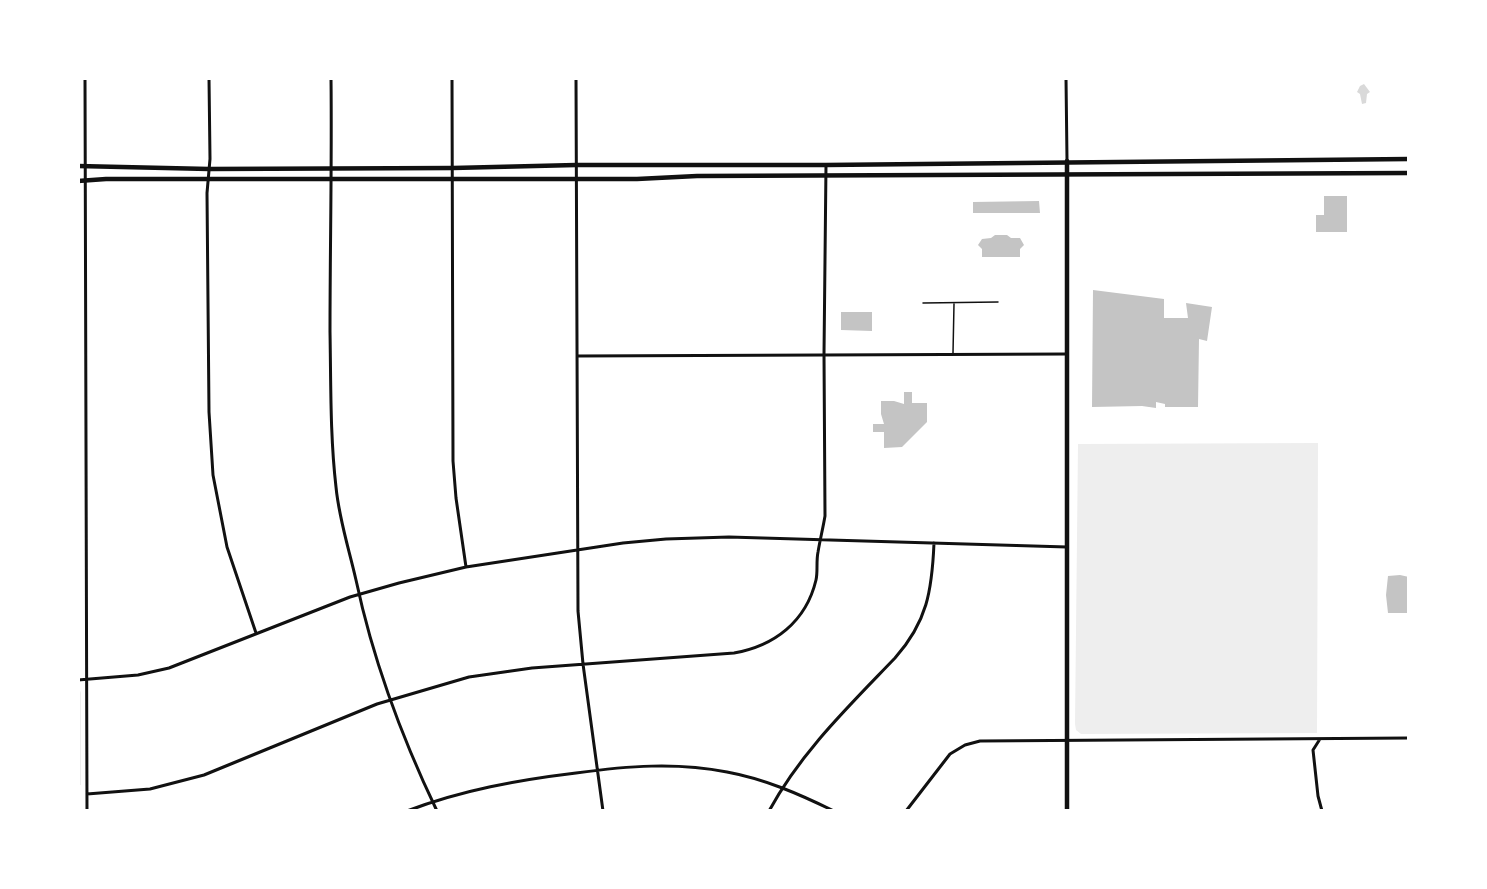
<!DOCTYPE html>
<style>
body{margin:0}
#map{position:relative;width:1487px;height:889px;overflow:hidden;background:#fff;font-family:"Varela Round",sans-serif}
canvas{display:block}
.frame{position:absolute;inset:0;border:80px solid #fff;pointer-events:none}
</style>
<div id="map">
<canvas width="1487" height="889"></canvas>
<div class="frame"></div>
</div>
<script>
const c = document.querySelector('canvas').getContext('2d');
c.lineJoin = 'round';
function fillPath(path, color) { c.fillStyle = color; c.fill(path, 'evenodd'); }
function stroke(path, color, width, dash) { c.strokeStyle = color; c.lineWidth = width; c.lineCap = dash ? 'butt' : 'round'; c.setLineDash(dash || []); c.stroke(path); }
fillPath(new Path2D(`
 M 1318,443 L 1317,733 L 1081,734 L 1076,730 L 1075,724 L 1078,444 Z
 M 79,688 L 81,693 L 81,785 L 78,785 Z`), '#eee');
fillPath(new Path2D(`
 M 1364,84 L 1370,92 L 1367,94 L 1366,103 L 1362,104 L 1360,94 L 1357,92 L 1360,86 Z`), '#d9d9d9');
fillPath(new Path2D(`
 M 1324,196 L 1347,196 L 1347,232 L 1316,232 L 1316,215 L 1324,215 Z
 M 1039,201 L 1040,213 L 973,213 L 973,202 Z
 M 995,235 L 1007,235 L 1011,238 L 1020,238 L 1024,245 L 1020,249 L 1020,257 L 982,257 L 982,249 L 978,245 L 982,239 L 991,238 Z
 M 1093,290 L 1164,299 L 1164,318 L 1188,318 L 1186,303 L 1212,307 L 1207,341 L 1199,339 L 1198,407 L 1165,407 L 1165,404 L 1156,402 L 1156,408 L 1142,406 L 1092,407 Z
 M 841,312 L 872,312 L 872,331 L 841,330 Z
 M 904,392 L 912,392 L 912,403 L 927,403 L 927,422 L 902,447 L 884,448 L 884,432 L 873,432 L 873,424 L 884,424 L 881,414 L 881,401 L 894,401 L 904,404 Z
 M 1400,575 L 1409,577 L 1409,613 L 1388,613 L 1386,595 L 1388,576 Z`), '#c4c4c4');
stroke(new Path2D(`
 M 923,303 L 998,302
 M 953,353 L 954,304`), '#111', 1.5);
stroke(new Path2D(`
 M 85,78 L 87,811
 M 209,78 L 210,159 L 207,193 L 209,412 L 213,475 L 227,547 L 256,633
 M 331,78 C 332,163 330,248 330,332 C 331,384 330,435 336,487 C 339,519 349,549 356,580 C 373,660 402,738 437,811
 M 452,78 L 453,461 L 456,498 L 466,567
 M 576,78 L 578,611 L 583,664 L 603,811
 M 1066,78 L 1067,160
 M 577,356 L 1067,354
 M 78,680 L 138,675 L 169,668 L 350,597 L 399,583 L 466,567 L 623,543 L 666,539 L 729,537 L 1067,547
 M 1320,739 L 1313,750 L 1318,796 L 1322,811
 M 87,794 L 150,789 L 204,775 L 377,704 L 469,677 L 532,668 L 734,653 C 774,646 806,622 816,580 C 818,571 816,562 818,552 C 820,540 823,528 825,516 L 824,354 L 826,165
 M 407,811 C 462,790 518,780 576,773 C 627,766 676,762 727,772 C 765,779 799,794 834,811
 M 769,811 C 801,752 849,706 895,658 C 927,622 932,591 934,543
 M 906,811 L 950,754 L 965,745 L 980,741 L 1409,738`), '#111', 3);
stroke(new Path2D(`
 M 1067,161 L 1067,811`), '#111', 4.5);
stroke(new Path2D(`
 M 78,166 L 209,169 L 453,168 L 576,165 L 826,165 L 1409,159
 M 78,181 L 106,179 L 637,179 L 697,176 L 1409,173`), '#111', 4.5);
</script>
